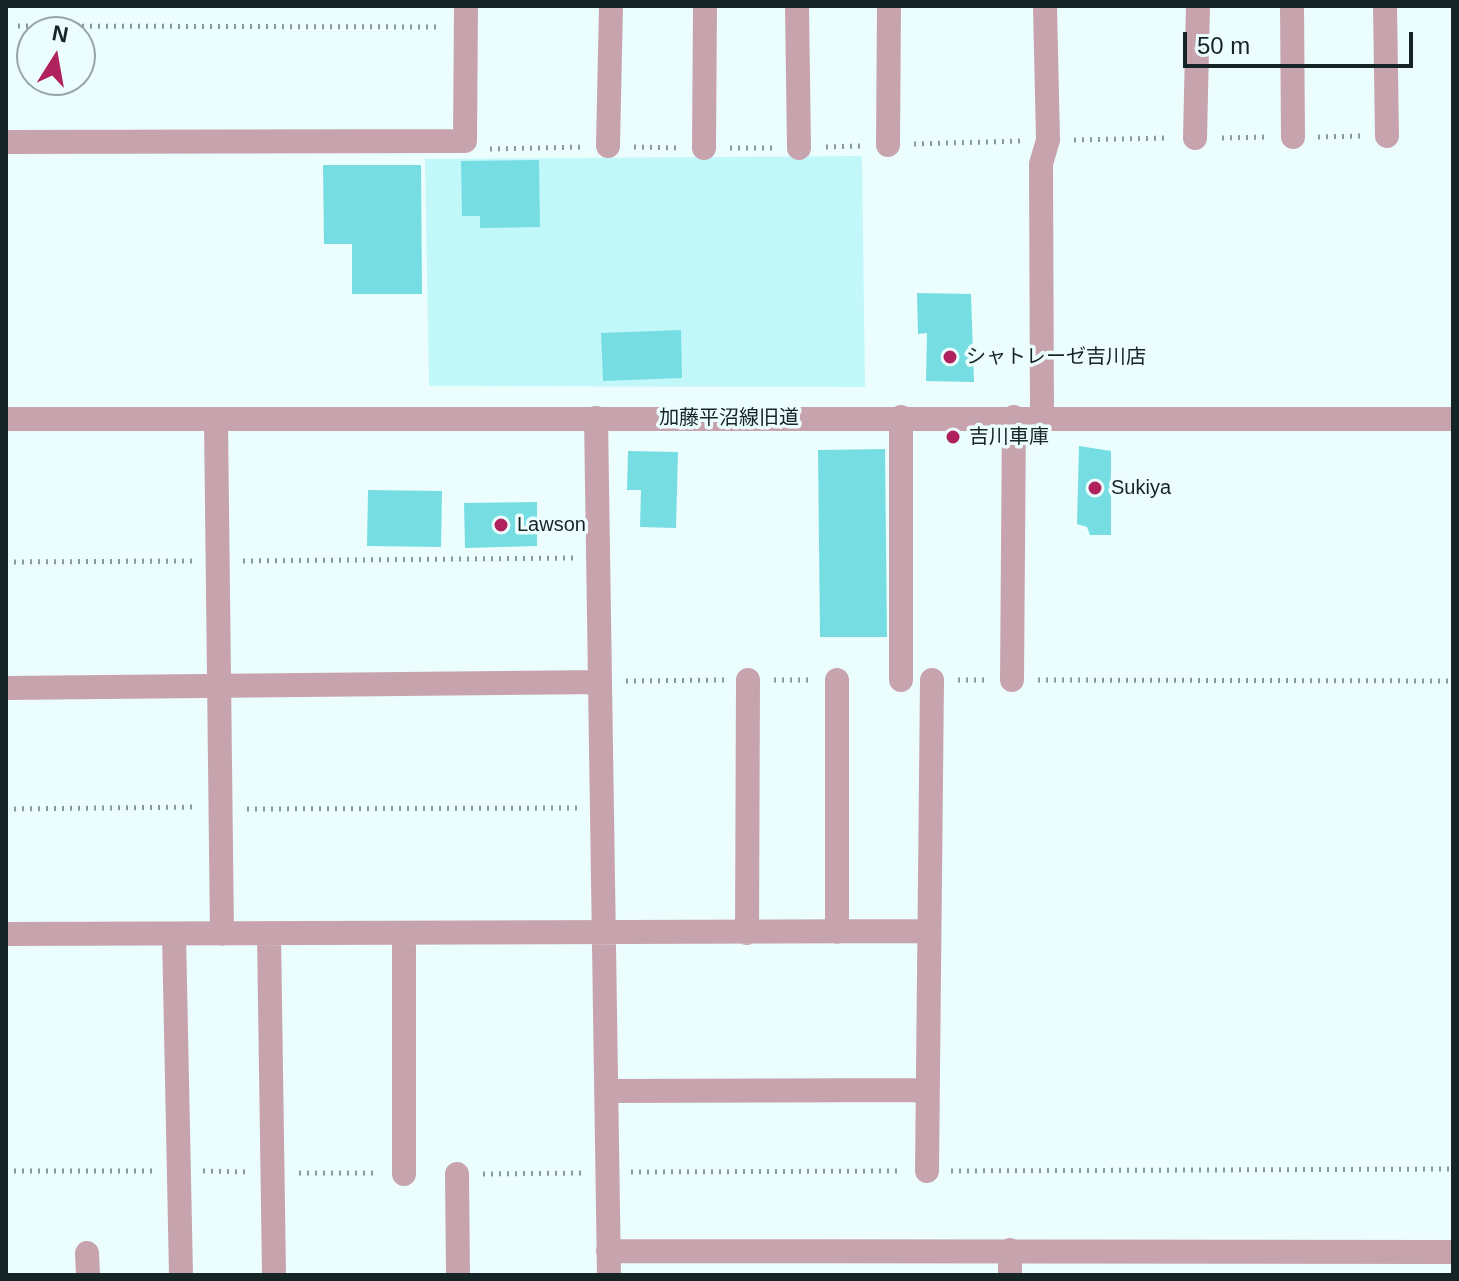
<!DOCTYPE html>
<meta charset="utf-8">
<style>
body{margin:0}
#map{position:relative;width:1459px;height:1281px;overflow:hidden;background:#ecfdfe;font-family:Helvetica,sans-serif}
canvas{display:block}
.frame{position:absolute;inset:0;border:8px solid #152526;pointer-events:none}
.north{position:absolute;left:16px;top:16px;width:80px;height:80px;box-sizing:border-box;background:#ecfdfe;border:2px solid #96a7a8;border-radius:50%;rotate:11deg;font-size:22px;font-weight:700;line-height:32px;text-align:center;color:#152526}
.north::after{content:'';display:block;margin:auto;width:28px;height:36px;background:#af225d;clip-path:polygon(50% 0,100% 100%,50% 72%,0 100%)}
.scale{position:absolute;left:1183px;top:32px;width:230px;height:36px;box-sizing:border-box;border:4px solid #152526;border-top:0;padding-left:10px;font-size:24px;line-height:28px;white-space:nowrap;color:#152526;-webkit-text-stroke:6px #ecfdfe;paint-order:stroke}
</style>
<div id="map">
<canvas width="1459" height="1281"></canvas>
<div class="frame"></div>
<div class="north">N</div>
<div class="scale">50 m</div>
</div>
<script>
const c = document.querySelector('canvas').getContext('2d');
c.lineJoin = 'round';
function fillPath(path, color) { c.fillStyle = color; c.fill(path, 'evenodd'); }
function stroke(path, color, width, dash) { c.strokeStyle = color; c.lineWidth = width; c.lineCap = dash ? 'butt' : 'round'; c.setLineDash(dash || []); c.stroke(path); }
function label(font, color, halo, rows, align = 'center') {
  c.font = font + ' Helvetica,"Noto Sans JP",sans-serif'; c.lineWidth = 7; c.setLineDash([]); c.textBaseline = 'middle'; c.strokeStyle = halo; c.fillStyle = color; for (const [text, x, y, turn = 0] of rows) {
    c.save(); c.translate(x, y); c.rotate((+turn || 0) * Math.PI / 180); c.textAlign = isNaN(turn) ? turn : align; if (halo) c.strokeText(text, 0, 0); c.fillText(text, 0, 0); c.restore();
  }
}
fillPath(new Path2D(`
 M 862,156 L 865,387 L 429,386 L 425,159 Z`), '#c2f8fa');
fillPath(new Path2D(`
 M 539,160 L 540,227 L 480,228 L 480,216 L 462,216 L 461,161 Z
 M 323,165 L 421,165 L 422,294 L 352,294 L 352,244 L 324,244 Z
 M 917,293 L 971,294 L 974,382 L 926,381 L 927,333 L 918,334 Z
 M 681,330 L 682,378 L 603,381 L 601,333 Z
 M 1079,446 L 1111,451 L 1111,535 L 1090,535 L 1087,527 L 1077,524 Z
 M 885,449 L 887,637 L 820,637 L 818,450 Z
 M 628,451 L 678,452 L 676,528 L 640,527 L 641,490 L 627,490 Z
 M 368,490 L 442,491 L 441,547 L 367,546 Z
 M 537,502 L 537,546 L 465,548 L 464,503 Z`), '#76dee3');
stroke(new Path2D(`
 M 18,26 L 441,27
 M 1318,137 L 1360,136
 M 1222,138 L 1268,137
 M 1074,140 L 1168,138
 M 914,144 L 1020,141
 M 634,147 L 680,148
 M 826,147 L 864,146
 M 730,148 L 772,148
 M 490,149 L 584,147
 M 243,561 L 573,558
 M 6,562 L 193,561
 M 774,680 L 812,680
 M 958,680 L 988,680
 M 1038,680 L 1453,681
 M 626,681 L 724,680
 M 6,809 L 197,807
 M 247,809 L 577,808
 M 6,1171 L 153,1171
 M 203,1171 L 249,1172
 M 951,1171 L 1453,1169
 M 631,1172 L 901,1171
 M 299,1173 L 377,1173
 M 483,1174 L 581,1173`), '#88999a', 5, [2, 6]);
stroke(new Path2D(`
 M 797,6 L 799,148
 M 1292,6 L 1293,137
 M 1385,6 L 1387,136
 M 1195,138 L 1198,6
 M 6,142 L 465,141 L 466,6
 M 888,145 L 889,6
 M 608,146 L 611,6
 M 704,148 L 705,6
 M 1042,416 L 1041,164 L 1048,140 L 1045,6
 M 901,417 L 901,680
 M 596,418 L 609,1275
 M 6,419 L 1453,419
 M 216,421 L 222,934
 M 1012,680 L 1014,417
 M 6,688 L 600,682
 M 837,932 L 837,680
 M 747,933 L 748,680
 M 6,934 L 928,931
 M 174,934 L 181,1275
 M 269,934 L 274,1275
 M 404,934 L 404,1174
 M 606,1091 L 925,1090
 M 927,1171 L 932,680
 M 457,1174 L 458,1275
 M 608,1251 L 1453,1252
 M 87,1253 L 88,1275
 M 1010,1275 L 1010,1250`), '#c7a4ad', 24);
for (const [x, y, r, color] of [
 [950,357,8,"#af225d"],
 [953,437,8,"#af225d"],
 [1095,488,8,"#af225d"],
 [501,525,8,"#af225d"]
]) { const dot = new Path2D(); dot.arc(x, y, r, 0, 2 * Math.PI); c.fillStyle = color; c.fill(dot); stroke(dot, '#ecfdfe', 3); }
label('20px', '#152526', '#ecfdfe', [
 ["シャトレーゼ吉川店",966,357],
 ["吉川車庫",969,437],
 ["Sukiya",1111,488],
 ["Lawson",517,525]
], 'left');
label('20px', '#152526', '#ecfdfe', [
 ["加藤平沼線旧道",729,418]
]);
</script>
